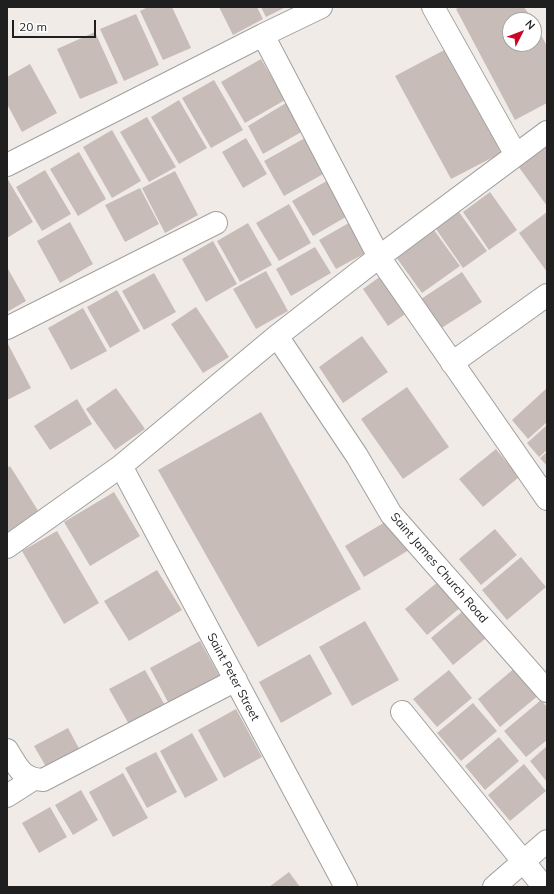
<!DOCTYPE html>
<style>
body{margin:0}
#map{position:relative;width:554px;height:894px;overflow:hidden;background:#f0ebe6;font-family:Mulish,sans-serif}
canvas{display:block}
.frame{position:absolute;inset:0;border:8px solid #1f1f1f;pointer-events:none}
.north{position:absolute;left:502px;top:12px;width:40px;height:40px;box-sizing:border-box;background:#fff;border:1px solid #a5a5a5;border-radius:50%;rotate:48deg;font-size:11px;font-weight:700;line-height:16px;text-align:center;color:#1f1f1f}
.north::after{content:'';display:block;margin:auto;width:14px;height:18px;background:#cb0428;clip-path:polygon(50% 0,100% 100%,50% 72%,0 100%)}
.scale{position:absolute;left:12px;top:20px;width:84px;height:18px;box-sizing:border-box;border:2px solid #1f1f1f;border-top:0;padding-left:5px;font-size:12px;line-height:14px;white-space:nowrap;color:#1f1f1f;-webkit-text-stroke:3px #fff;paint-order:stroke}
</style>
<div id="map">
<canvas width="554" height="894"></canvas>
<div class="frame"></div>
<div class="north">N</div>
<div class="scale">20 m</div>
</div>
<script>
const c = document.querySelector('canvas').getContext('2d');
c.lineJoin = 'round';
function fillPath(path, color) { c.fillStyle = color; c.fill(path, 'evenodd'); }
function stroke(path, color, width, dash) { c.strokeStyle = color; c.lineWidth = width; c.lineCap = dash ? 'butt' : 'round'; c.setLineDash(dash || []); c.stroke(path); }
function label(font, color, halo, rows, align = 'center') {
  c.font = font + ' Mulish,sans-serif'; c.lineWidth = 3; c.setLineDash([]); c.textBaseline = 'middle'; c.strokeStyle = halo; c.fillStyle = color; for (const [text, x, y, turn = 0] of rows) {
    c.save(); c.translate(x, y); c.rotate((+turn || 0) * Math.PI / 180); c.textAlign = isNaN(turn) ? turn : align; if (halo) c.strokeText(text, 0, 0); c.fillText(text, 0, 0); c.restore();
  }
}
fillPath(new Path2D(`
 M 148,7 L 172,7 L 191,48 L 163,60 L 140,11 Z
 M 219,7 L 257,7 L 263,19 L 233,35 Z
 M 261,7 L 286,7 L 266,17 Z
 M 460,7 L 524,7 L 533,20 L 510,20 L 510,44 L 534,44 L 534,22 L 547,46 L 547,103 L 515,120 L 456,9 Z
 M 136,14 L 159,65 L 124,81 L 100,29 Z
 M 95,32 L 118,83 L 80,99 L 57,49 Z
 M 450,47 L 507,150 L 451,179 L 395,76 Z
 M 261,59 L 285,100 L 245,123 L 221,82 Z
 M 30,64 L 57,113 L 22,132 L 7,104 L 7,77 Z
 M 214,80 L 243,130 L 211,148 L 182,98 Z
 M 179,100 L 207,148 L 179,164 L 151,117 Z
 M 286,103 L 303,131 L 263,154 L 248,126 Z
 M 147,117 L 176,167 L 149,182 L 120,132 Z
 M 112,130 L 141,181 L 112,198 L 83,147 Z
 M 246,138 L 267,174 L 243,188 L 222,152 Z
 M 305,138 L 325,173 L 284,196 L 264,161 Z
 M 545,146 L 547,149 L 547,206 L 518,166 Z
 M 79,152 L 106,199 L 78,216 L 50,169 Z
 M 45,170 L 71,214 L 42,231 L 16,187 Z
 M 175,171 L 198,215 L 165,233 L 142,188 Z
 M 7,178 L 33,222 L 7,238 Z
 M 330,179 L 351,214 L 313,236 L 292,201 Z
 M 140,188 L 159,224 L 125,242 L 105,205 Z
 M 490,192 L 517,230 L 489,250 L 463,212 Z
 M 289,204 L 311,243 L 279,261 L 256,223 Z
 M 459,212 L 487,251 L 463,268 L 436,229 Z
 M 547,212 L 547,272 L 519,233 Z
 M 354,220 L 371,250 L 336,269 L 319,240 Z
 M 70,222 L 93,264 L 60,283 L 37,241 Z
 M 248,223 L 272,265 L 240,282 L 217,241 Z
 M 434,230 L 460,266 L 422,293 L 396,257 Z
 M 213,241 L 237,284 L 206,302 L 182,259 Z
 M 315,247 L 331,273 L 291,296 L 276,269 Z
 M 7,267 L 26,301 L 7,312 Z
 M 266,271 L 288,311 L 256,329 L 233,289 Z
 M 462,272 L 482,302 L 440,329 L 421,299 Z
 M 154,273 L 176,312 L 144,330 L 122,291 Z
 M 385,273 L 411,310 L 388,326 L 363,289 Z
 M 117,290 L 140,331 L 110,348 L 87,307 Z
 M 196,307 L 229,357 L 203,373 L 171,324 Z
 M 83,308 L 107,351 L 71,370 L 48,328 Z
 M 362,336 L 388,372 L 343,403 L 319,367 Z
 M 7,342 L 31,388 L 7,400 Z
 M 407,387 L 449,447 L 403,479 L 361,419 Z
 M 116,388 L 145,429 L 115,450 L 86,409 Z
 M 547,388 L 547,422 L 528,439 L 512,420 Z
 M 77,399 L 92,424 L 50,450 L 34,426 Z
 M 261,412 L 361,589 L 258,647 L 158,470 Z
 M 547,425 L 547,450 L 539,457 L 527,443 Z
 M 496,449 L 519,477 L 483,507 L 459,479 Z
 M 547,452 L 547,466 L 540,458 Z
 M 10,466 L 42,517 L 7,539 L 7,468 Z
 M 114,492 L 140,536 L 90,566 L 64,522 Z
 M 390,519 L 409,550 L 364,577 L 345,546 Z
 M 495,529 L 517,555 L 481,585 L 459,559 Z
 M 57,531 L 99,603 L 64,624 L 22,551 Z
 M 521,557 L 546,587 L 507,620 L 482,590 Z
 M 157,570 L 182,610 L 129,641 L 104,601 Z
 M 439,581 L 461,607 L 427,635 L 405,609 Z
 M 463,611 L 486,638 L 453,665 L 431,638 Z
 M 365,621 L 399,680 L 352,706 L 319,647 Z
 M 200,641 L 220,677 L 169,704 L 150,668 Z
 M 310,654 L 332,694 L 281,723 L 259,682 Z
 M 516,667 L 539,695 L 500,727 L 478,699 Z
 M 145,670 L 166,707 L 130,726 L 109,689 Z
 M 449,670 L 472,698 L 437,727 L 413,699 Z
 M 541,700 L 547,707 L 547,740 L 526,757 L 504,731 Z
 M 473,703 L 497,731 L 461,761 L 437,733 Z
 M 236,709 L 262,757 L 224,778 L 198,730 Z
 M 68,728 L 82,754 L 49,772 L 34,746 Z
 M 192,733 L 218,780 L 185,798 L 160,751 Z
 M 499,737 L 519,761 L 485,790 L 465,766 Z
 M 547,746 L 547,782 L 530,761 Z
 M 156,752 L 177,792 L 147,808 L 125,768 Z
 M 524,764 L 546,791 L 510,821 L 488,795 Z
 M 123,773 L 148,818 L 113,837 L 89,792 Z
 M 81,790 L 98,820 L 73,835 L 55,805 Z
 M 50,807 L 67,837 L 39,853 L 22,823 Z
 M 289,872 L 300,887 L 269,887 Z`), '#c8bcb9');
const minor = new Path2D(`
 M 321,7 L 263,35 L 379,257 L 547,499
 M 433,7 L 516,155
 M 7,165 L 263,35
 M 7,328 L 216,223
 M 277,336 L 357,456 L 391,514 L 547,691
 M 452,363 L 547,295
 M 121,466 L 346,887
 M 7,547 L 121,466 L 277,336 L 379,257 L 547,132
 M 402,712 L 544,887
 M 7,750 C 18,767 21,779 43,780 L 236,680
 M 7,796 L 32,780
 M 494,887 L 547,841`);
stroke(minor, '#a0a0a0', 24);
stroke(minor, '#fff', 22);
label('12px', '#1f1f1f', '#fff', [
 ["Saint James Church Road",439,568,49],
 ["Saint Peter Street",233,677,62]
]);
</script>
